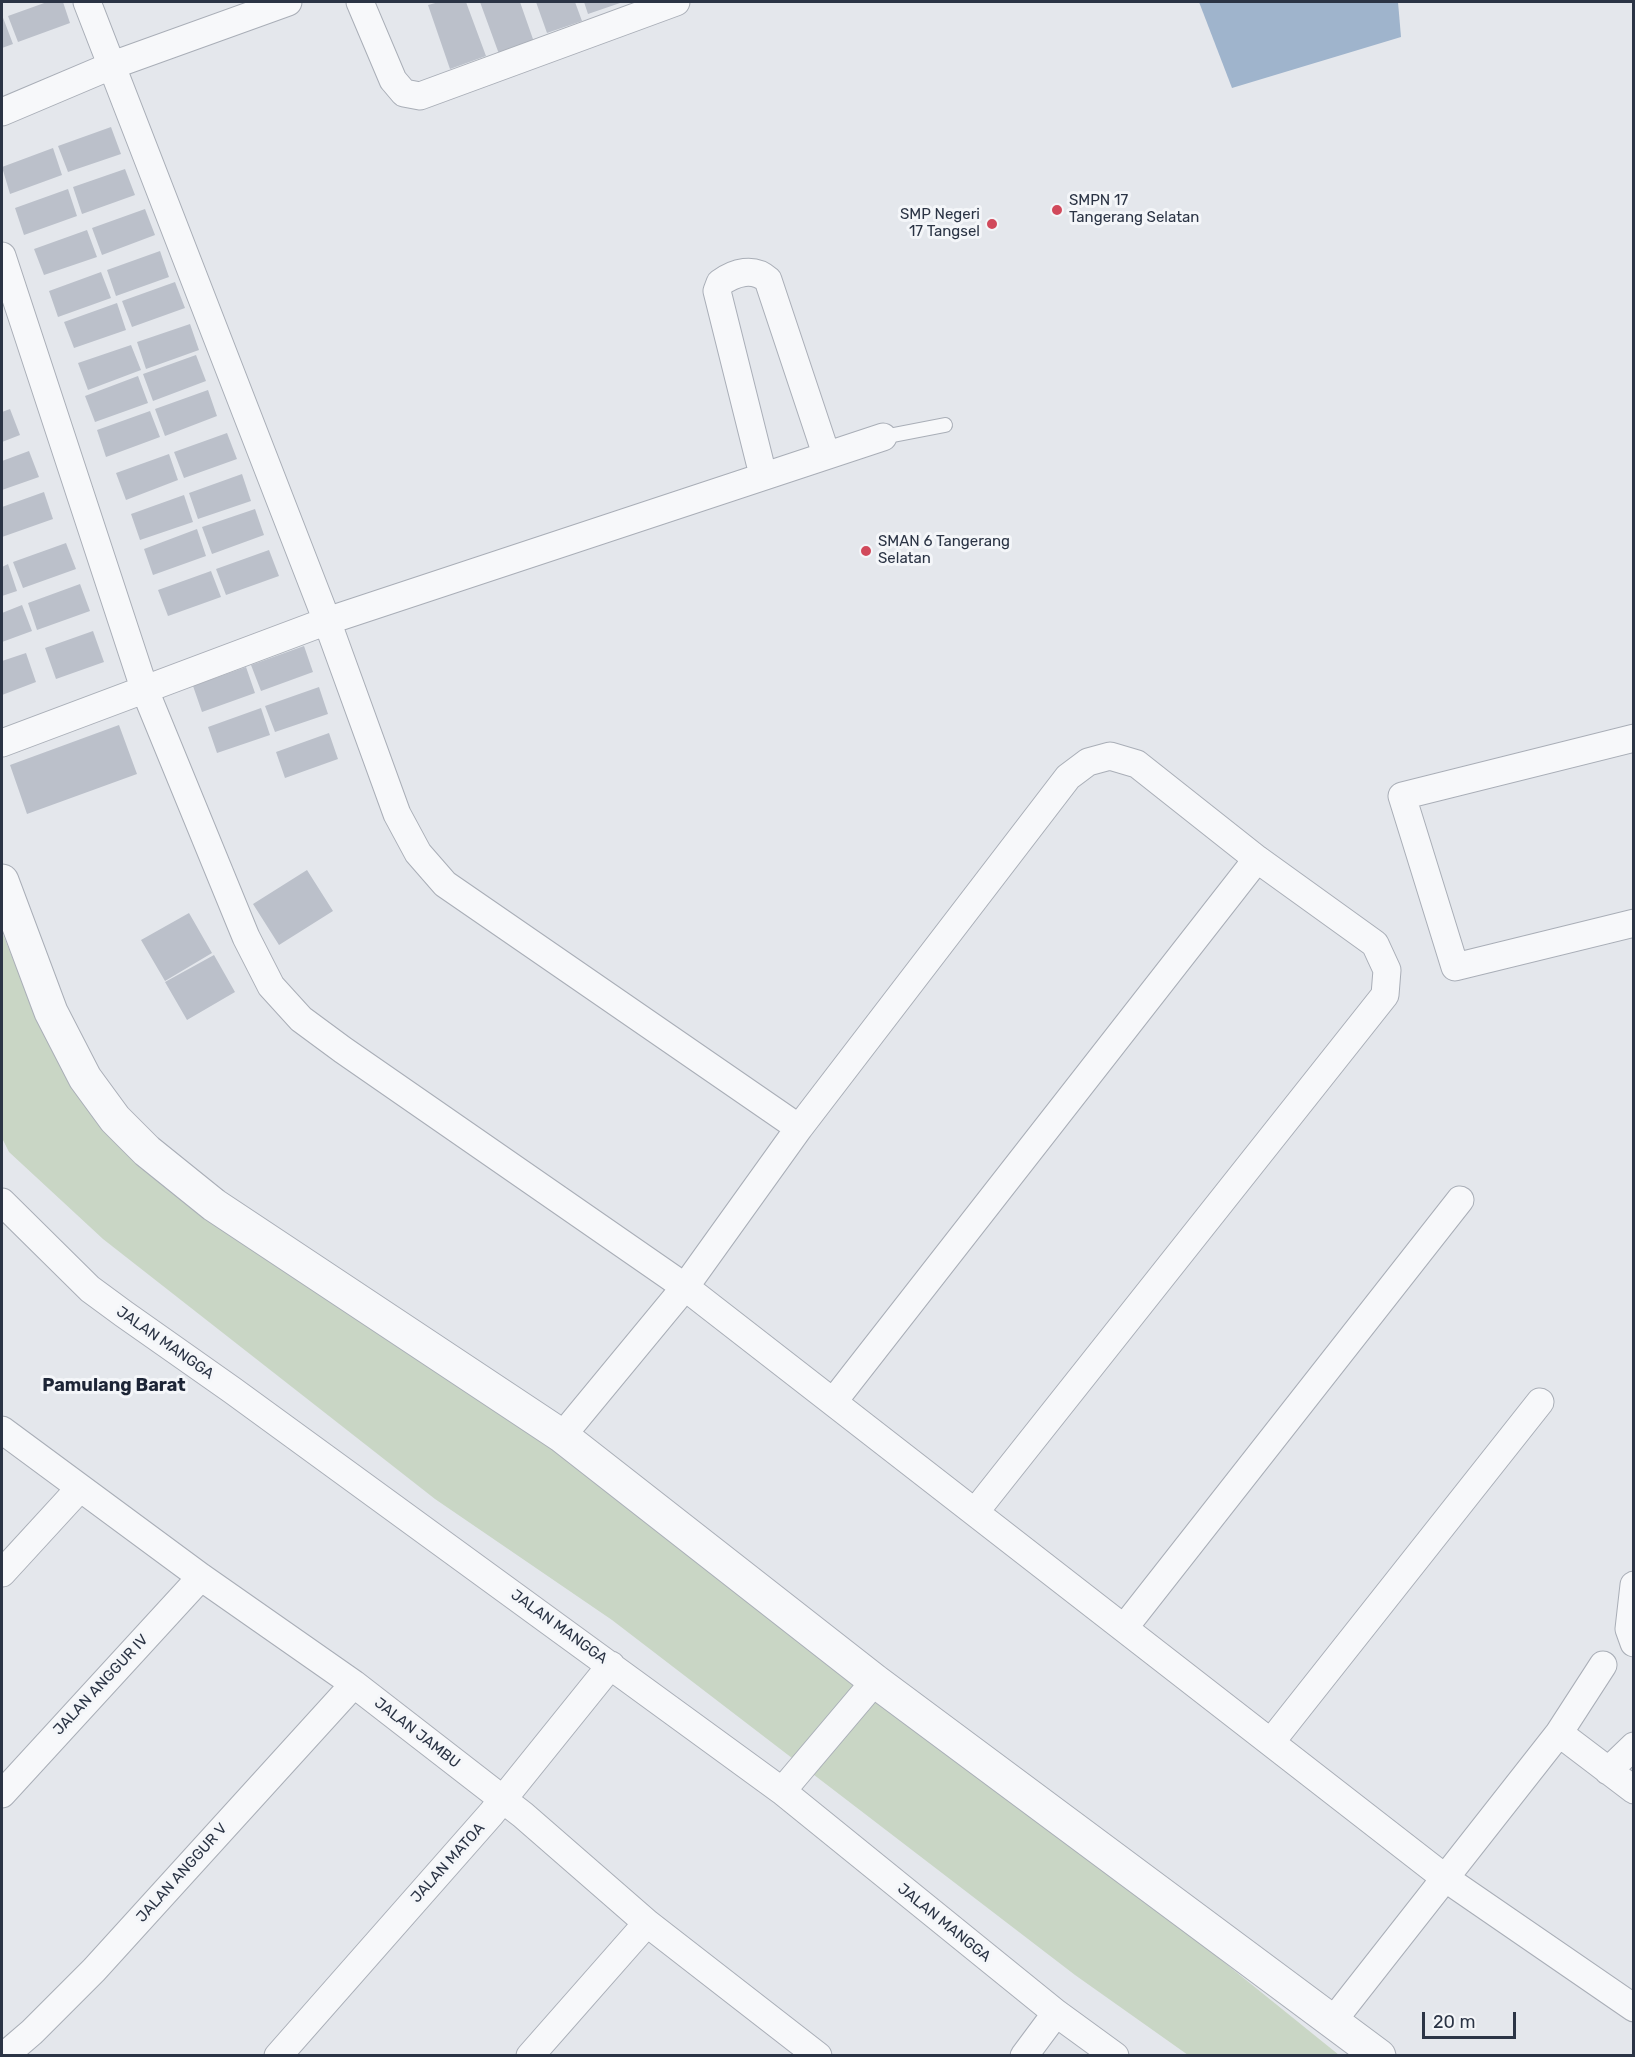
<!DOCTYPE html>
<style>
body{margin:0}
#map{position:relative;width:1635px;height:2057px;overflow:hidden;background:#e4e7ec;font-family:Rubik,sans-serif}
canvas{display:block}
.frame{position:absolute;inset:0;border:3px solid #2b3445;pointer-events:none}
.scale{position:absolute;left:1422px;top:2012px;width:94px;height:27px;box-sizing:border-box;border:3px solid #2b3445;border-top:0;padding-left:8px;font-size:18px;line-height:21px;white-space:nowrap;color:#2b3445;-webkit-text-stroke:4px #f4f6f9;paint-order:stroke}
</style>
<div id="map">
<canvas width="1635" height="2057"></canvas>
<div class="frame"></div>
<div class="scale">20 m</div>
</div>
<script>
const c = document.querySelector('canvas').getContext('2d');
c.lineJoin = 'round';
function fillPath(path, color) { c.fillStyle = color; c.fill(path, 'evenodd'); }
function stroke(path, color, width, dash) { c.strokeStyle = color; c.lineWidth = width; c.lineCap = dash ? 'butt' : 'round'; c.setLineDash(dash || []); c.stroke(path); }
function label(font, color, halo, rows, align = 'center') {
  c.font = font + ' Rubik,sans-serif'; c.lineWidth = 6; c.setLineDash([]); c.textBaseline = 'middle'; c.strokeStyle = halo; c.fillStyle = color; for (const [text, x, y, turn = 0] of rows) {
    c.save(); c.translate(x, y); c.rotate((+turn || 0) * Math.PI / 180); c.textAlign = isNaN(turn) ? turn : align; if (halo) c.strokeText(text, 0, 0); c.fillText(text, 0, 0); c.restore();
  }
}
fillPath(new Path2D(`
 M 2,932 L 24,986 L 109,1117 L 883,1687 L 1339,2055 L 1188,2055 L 1075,1975 L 612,1620 L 435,1499 L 103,1239 L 9,1152 L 2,1138 Z`), '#c9d6c5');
fillPath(new Path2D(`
 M 1199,2 L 1398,2 L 1401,37 L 1232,88 Z`), '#9fb4cc');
fillPath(new Path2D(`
 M 47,2 L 63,2 L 70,23 L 18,42 L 8,16 Z
 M 439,2 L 466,2 L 486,56 L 450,69 L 428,5 Z
 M 480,2 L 520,2 L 534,42 L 499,54 Z
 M 536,2 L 575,2 L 582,21 L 547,33 Z
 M 584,2 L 623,2 L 588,14 Z
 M 2,15 L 13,44 L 2,48 Z
 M 111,127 L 121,154 L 68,172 L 58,146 Z
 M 53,148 L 62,175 L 10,194 L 2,167 Z
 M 125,169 L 135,195 L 82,214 L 73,187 Z
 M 68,189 L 77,216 L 24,235 L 15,208 Z
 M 145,209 L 155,235 L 102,255 L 92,228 Z
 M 87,230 L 97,257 L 44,275 L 34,249 Z
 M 160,251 L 169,277 L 116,296 L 107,270 Z
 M 101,272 L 111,298 L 58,317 L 49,291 Z
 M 175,282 L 185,308 L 132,327 L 122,301 Z
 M 117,303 L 126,330 L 74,348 L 64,322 Z
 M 190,324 L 199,350 L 146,369 L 137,342 Z
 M 131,345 L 141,370 L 88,390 L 78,363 Z
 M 196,355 L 206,381 L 153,401 L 143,374 Z
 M 138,376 L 148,403 L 95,422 L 85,396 Z
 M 208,390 L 217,416 L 165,436 L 155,409 Z
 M 10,409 L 20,435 L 2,442 L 2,412 Z
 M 150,411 L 160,437 L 106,457 L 97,430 Z
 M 227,433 L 237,459 L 184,478 L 174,452 Z
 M 29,451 L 39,477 L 2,490 L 2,461 Z
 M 169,454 L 178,480 L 126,500 L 116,473 Z
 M 242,474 L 251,501 L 198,519 L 189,493 Z
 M 44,492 L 53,519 L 2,537 L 2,507 Z
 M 184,495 L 193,522 L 140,540 L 131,514 Z
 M 255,509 L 264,535 L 212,554 L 202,527 Z
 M 197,529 L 206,556 L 153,575 L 144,549 Z
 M 66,543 L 76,569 L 23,588 L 13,562 Z
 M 269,550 L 279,576 L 226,595 L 216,569 Z
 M 8,564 L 17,591 L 2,596 L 2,567 Z
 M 211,571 L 221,597 L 168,616 L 158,590 Z
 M 80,584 L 90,611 L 37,630 L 28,603 Z
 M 22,605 L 32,631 L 2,642 L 2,613 Z
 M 93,631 L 104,662 L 56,679 L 45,648 Z
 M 304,646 L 313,672 L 261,691 L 251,665 Z
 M 26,653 L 36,682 L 2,695 L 2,661 Z
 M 246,667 L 255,693 L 202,712 L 193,686 Z
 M 319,687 L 328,714 L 275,732 L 265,706 Z
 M 261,708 L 270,735 L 217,753 L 208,727 Z
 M 119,725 L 137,774 L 27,814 L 10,765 Z
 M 329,733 L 338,759 L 285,778 L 276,752 Z
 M 307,870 L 333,911 L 279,945 L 253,904 Z
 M 189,913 L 212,953 L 165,981 L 141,940 Z
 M 214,955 L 235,992 L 187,1020 L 165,982 Z`), '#bbc0ca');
const service = new Path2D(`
 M 883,437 L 945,425`);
const minor = new Path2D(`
 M 87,2 L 327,621 L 397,814 L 418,853 L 445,884 L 799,1128
 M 360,2 L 393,80 L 404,93 L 420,96 L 676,2
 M 2,112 L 113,65 L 288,2
 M 2,256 L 144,688 L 246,937 L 271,986 L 301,1019 L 343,1050 L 685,1287 L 1445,1878 L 1634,2008
 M 763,475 L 717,291 L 720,283 C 735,272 754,267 768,280 L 826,454
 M 1634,738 L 1402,796 L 1455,967 L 1634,923
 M 2,743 L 327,621 L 883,437
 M 2,1202 L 90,1289 L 124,1314 L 232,1390 L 782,1791 L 1056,2013 L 1115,2056
 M 833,1402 L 1257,859
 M 2,1430 L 201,1577 L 354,1684 L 523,1815 L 647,1923 L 818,2056
 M 562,1436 L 685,1287 L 799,1128 L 1068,777 L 1088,762 L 1110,756 L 1137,764 L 1257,859 L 1375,944 L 1387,970 L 1385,995 L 975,1512
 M 2,1573 L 80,1488
 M 1634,1585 L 1629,1629 L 1634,1643
 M 1124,1628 L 1460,1200
 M 1559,1733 L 1634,1790
 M 1271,1742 L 1540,1402
 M 1608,1771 L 1634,1746
 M 782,1791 L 875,1681
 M 2,1794 L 201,1577
 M 1332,2022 L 1559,1733 L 1603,1665
 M 4,2056 L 32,2032 L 94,1970 L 354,1684
 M 278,2056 L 491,1814 L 611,1665
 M 530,2056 L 647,1923
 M 1024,2056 L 1056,2013`);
const tertiary = new Path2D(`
 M 2,881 L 51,1012 L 85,1078 L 115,1119 L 147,1151 L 214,1205 L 562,1436 L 875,1681 L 1379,2056`);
stroke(service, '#a9aeb7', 16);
stroke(minor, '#a9aeb7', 29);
stroke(tertiary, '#a9aeb7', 35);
stroke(service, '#f7f8fa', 14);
stroke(minor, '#f7f8fa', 27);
stroke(tertiary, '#f7f8fa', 33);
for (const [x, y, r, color] of [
 [1057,210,6,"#d1495b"],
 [992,224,6,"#d1495b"],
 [866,551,6,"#d1495b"]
]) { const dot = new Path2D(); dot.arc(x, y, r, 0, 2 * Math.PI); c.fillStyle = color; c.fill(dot); stroke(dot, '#f4f6f9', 2); }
label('15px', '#2b3445', '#f4f6f9', [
 ["SMPN 17",1069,201],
 ["Tangerang Selatan",1069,218],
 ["SMP Negeri",980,215,"right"],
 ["17 Tangsel",980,232,"right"],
 ["SMAN 6 Tangerang",878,542],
 ["Selatan",878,559]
], 'left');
label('15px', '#2b3445', '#f4f6f9', [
 ["JALAN MANGGA",165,1343,35],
 ["JALAN MANGGA",559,1627,36],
 ["JALAN ANGGUR IV",101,1685,-47],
 ["JALAN JAMBU",417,1733,38],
 ["JALAN MATOA",448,1863,-48],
 ["JALAN ANGGUR V",182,1873,-48],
 ["JALAN MANGGA",944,1923,39]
]);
label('bold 18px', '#1d2536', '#f4f6f9', [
 ["Pamulang Barat",114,1386]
]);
</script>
